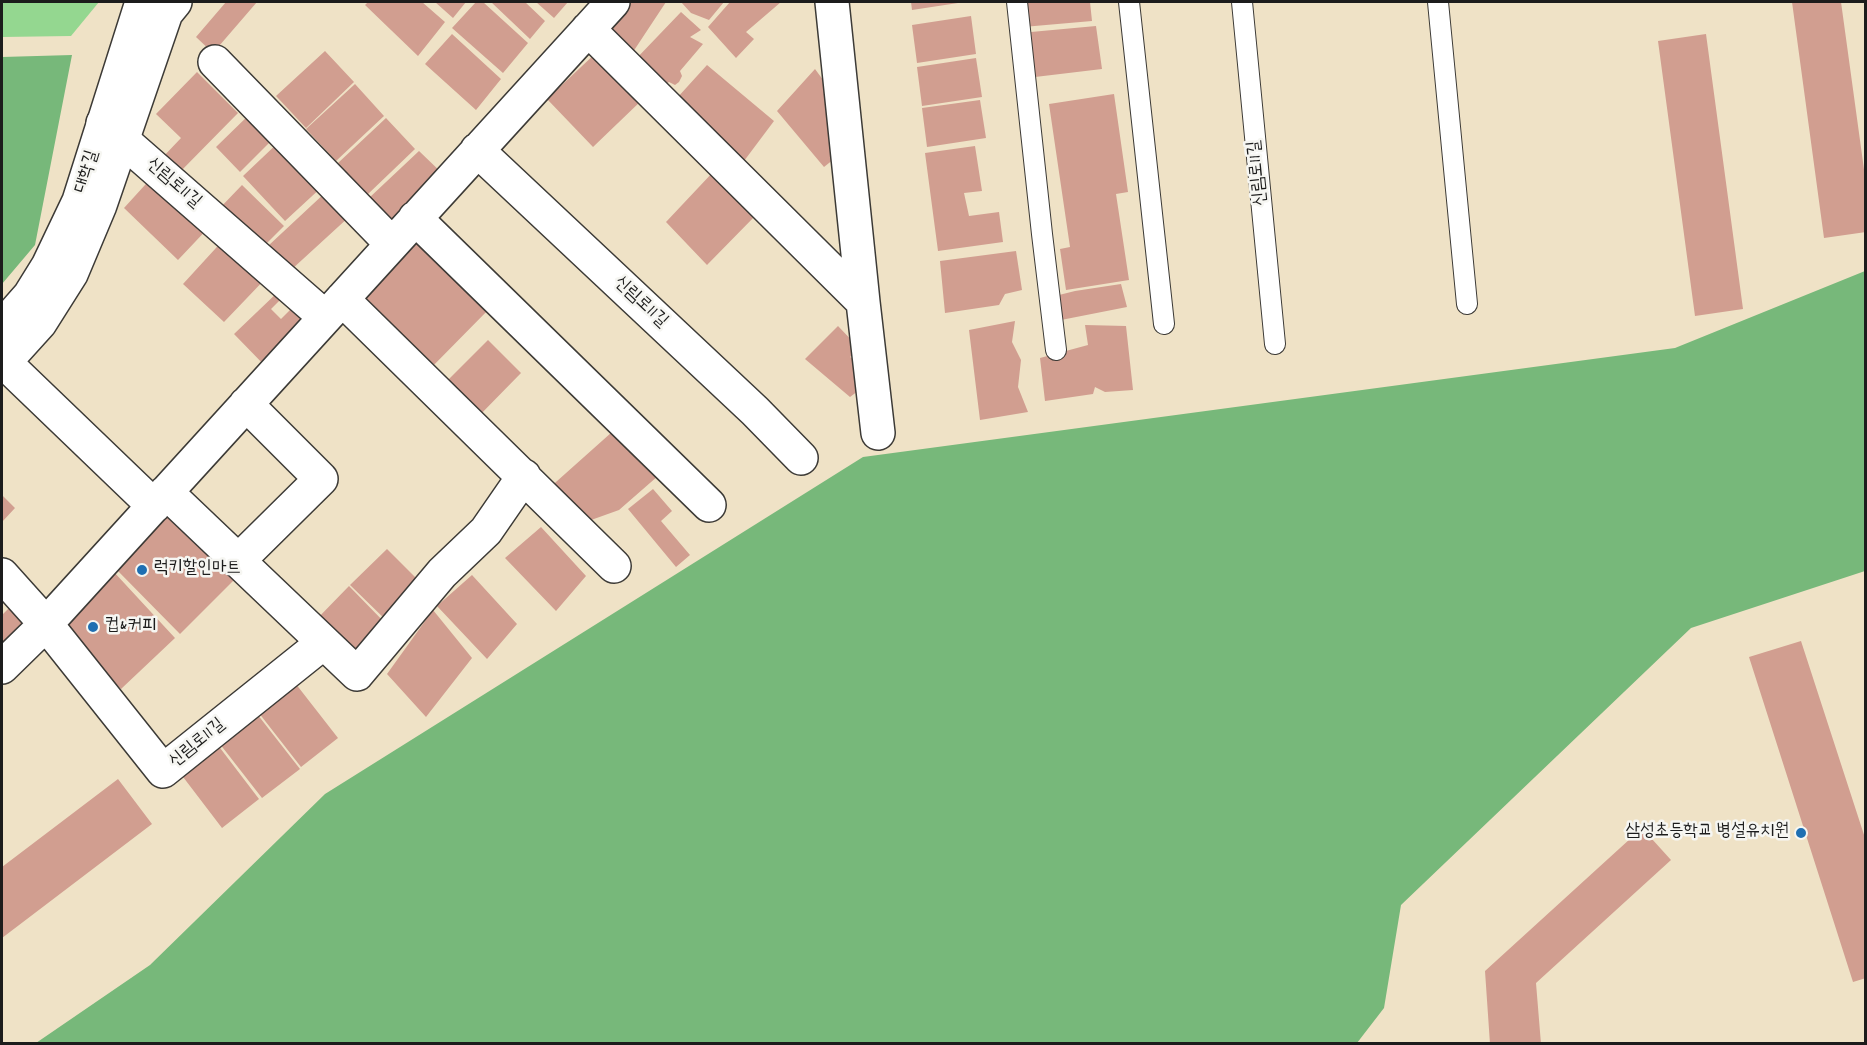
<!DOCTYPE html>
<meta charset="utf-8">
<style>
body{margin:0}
#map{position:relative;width:1867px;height:1045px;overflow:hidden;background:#efe2c6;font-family:Dekko,sans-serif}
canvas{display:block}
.frame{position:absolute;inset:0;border:3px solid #1c1c1c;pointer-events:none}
</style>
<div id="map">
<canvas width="1867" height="1045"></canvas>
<div class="frame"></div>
</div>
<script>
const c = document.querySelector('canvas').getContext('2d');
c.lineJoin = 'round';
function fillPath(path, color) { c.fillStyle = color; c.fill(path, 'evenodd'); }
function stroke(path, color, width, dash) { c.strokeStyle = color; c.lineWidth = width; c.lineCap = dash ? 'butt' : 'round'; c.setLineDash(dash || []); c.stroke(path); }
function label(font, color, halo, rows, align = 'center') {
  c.font = font + ' Dekko,"Poor Story",sans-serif'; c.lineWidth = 5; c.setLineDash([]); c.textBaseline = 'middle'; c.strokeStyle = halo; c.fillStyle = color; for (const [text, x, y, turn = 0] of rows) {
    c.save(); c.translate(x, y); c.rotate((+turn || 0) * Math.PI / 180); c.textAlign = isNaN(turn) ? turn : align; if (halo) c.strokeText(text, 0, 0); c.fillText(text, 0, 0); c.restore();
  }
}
fillPath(new Path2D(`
 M 2,2 L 99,2 L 71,36 L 2,37 Z`), '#94d790');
fillPath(new Path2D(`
 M 72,55 L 35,245 L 2,284 L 2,57 Z
 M 1865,271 L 1865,571 L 1691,628 L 1401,905 L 1384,1008 L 1357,1043 L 36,1043 L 150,965 L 325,794 L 863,457 L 1675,348 Z`), '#77b87a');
fillPath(new Path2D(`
 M 226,2 L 257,2 L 213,53 L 196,37 Z
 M 368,2 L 422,2 L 445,22 L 418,56 L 365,5 Z
 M 435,2 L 466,2 L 453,18 Z
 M 476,2 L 483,2 L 528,43 L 503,73 L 452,28 Z
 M 491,2 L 525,2 L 545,21 L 530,39 Z
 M 536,2 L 568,2 L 554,18 Z
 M 620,2 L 666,2 L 631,55 L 596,30 Z
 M 681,2 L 724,2 L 709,20 L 691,13 Z
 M 730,2 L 781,2 L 746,32 L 754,39 L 736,58 L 708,27 Z
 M 911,2 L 958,2 L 958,3 L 912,10 Z
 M 1023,2 L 1090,2 L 1092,21 L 1023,27 Z
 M 1792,2 L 1841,2 L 1866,184 L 1866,232 L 1824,238 Z
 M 681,12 L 701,30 L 690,37 L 703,44 L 680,71 L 682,76 L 679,82 L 675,85 L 669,82 L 658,89 L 634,61 Z
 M 971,16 L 976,54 L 917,63 L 912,25 Z
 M 1096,26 L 1102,69 L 1035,77 L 1031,32 Z
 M 452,34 L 501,79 L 476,110 L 425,64 Z
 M 1706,34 L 1743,309 L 1695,316 L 1658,41 Z
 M 325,51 L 354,82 L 306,128 L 276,96 Z
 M 598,51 L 643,99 L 593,147 L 547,99 Z
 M 976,58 L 982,97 L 922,106 L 917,67 Z
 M 707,65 L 774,121 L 744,161 L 677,98 Z
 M 815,69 L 829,88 L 834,159 L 824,167 L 777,111 Z
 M 197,72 L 238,113 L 178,174 L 162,158 L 181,138 L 156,114 Z
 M 355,84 L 384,116 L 336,161 L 306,129 Z
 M 1114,94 L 1128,192 L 1116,194 L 1129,280 L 1066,290 L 1060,249 L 1070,247 L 1049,104 Z
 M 980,100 L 986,138 L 927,147 L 922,108 Z
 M 254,110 L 278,134 L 240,172 L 216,147 Z
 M 386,118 L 415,149 L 367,195 L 338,163 Z
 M 281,140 L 324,185 L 285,221 L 243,176 Z
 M 975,146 L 982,191 L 964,193 L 969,216 L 999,212 L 1003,242 L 938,251 L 925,153 Z
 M 419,151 L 445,176 L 396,229 L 369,198 Z
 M 714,171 L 757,214 L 707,265 L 666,222 Z
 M 155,174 L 212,224 L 178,260 L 124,208 Z
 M 242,185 L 284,226 L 259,251 L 218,210 Z
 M 327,191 L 350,216 L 291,270 L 268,246 Z
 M 424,236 L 494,304 L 426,373 L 372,318 L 364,293 Z
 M 226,237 L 268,276 L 224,322 L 183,284 Z
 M 1016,251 L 1022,290 L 1005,294 L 999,305 L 945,313 L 940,261 Z
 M 1121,284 L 1127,307 L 1061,320 L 1059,295 L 1075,291 Z
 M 280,290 L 285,295 L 271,309 L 281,319 L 299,301 L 318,318 L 269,370 L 234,334 Z
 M 1015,321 L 1012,342 L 1021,360 L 1018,387 L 1028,412 L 980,420 L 969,330 Z
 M 1085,325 L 1126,326 L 1133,390 L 1105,392 L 1095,387 L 1093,394 L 1045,401 L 1040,358 L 1088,345 Z
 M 838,326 L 860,349 L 850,357 L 864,365 L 866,385 L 850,397 L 805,359 Z
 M 488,340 L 521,373 L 474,421 L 441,387 Z
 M 621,424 L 666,469 L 619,510 L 580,524 L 547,490 Z
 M 653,489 L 672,511 L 661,521 L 690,555 L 676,567 L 628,509 Z
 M 2,495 L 15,508 L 2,522 Z
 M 174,507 L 241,573 L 180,634 L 116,569 Z
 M 541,527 L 586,576 L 556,611 L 505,558 Z
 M 387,549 L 422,584 L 389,623 L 350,585 Z
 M 113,571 L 175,638 L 121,689 L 60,627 Z
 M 472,575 L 517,624 L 487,659 L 437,606 Z
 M 349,586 L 387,625 L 355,664 L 313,623 Z
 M 17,600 L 39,624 L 2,660 L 2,615 Z
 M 433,610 L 472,658 L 426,717 L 387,674 Z
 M 1801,641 L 1866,841 L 1866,978 L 1853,982 L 1749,657 Z
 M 292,679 L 338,738 L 301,767 L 255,708 Z
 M 254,710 L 300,769 L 262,798 L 216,739 Z
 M 214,740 L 259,799 L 222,828 L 177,769 Z
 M 118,779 L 152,824 L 2,938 L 2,867 Z
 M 1642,828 L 1671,860 L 1536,983 L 1541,1044 L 1490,1044 L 1485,971 Z`), '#d19e90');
const service = new Path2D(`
 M 1017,2 L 1042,234 L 1056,350
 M 1129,2 L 1164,324
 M 1242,2 L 1275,344
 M 1438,2 L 1467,304`);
const minor = new Path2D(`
 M 832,2 L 863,302 L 878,433
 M 588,29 L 863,302
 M 215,62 L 392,244
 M 103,123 L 325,317
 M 477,150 L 755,411 L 801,458
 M 415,218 L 709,505
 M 342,299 L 614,566
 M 2,360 L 154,506
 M 166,492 L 357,674 L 442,573 L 486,531 L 524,476
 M 238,561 L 321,479 L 246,404
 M 2,575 L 46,624 L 163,771 L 323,643
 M 2,667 L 46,624 L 613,2`);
const tertiary = new Path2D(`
 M 2,327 L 30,295 L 48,266 L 79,201 L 142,2
 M 2,365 L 40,323 L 71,274 L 100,205 L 166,13 L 175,2`);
stroke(service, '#3c3a36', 22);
stroke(minor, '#3c3a36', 36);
stroke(tertiary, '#3c3a36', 36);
stroke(service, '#fff', 20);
stroke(minor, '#fff', 33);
stroke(tertiary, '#fff', 33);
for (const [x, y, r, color] of [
 [142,570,6,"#1f6fb2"],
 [93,627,6,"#1f6fb2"],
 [1801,833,6,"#1f6fb2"]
]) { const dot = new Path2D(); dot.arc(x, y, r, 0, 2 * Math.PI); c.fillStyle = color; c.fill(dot); stroke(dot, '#f6f6f2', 2); }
label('18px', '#1c1c1c', '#f6f6f2', [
 ["대학길",88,172,-73],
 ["신림로11길",1259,173,-96],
 ["신림로11길",173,184,41],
 ["신림로11길",640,303,43],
 ["신림로11길",198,744,-39]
]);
label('18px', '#1c1c1c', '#f6f6f2', [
 ["럭키할인마트",154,570],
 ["컵&커피",105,627],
 ["삼성초등학교 병설유치원",1789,833,"right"]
], 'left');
</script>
